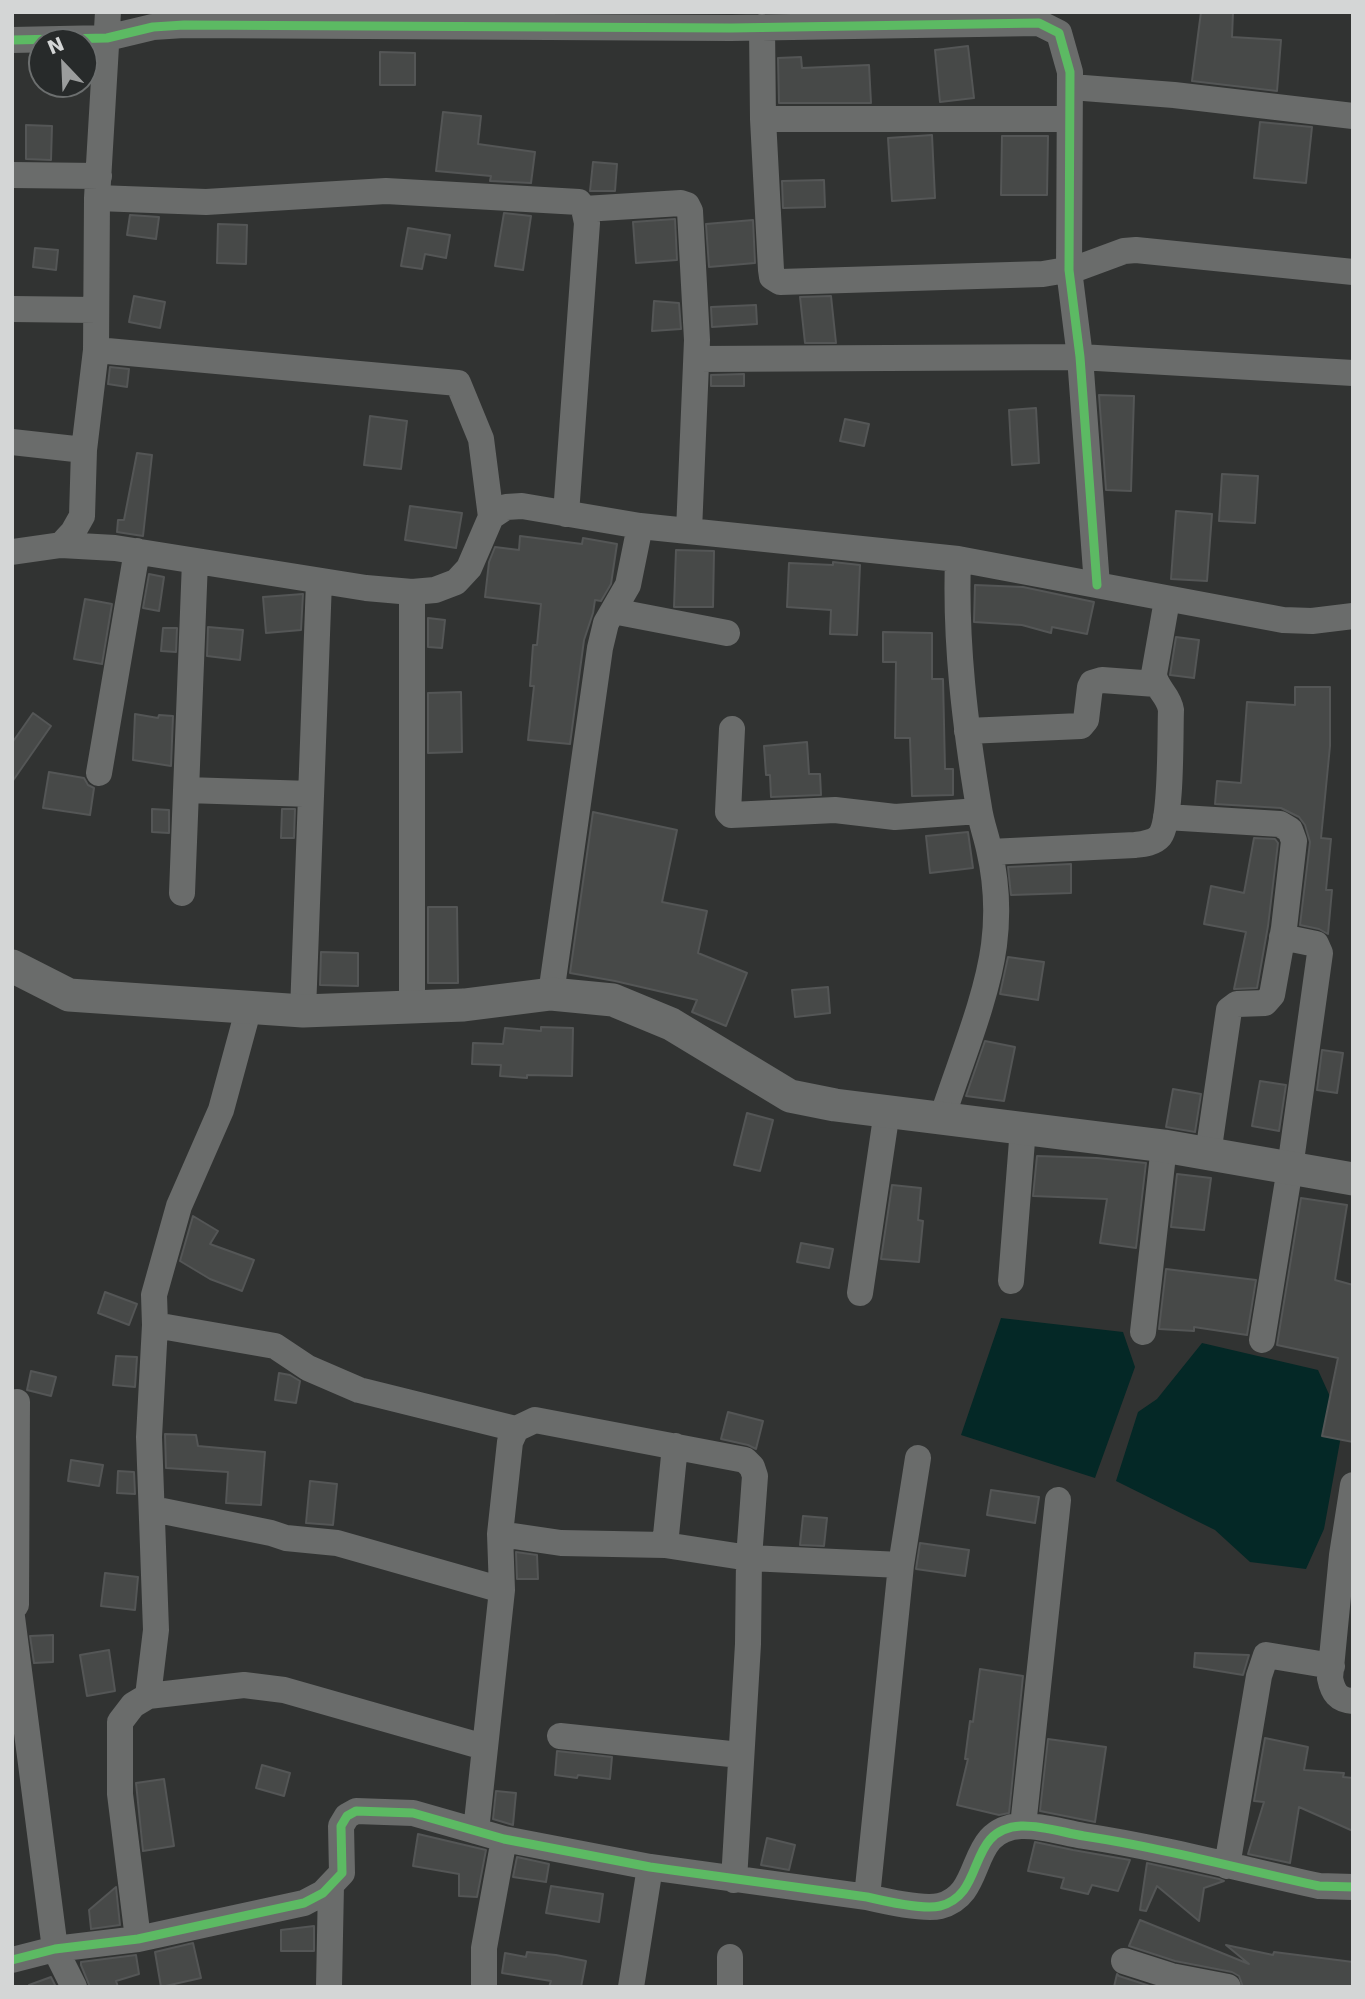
<!DOCTYPE html>
<style>
body{margin:0}
#map{position:relative;width:1365px;height:1999px;overflow:hidden;background:#313332;font-family:"DejaVu Sans",sans-serif}
canvas{display:block}
.frame{position:absolute;inset:0;border:14px solid #d4d6d6;pointer-events:none}
.north{position:absolute;left:28px;top:28px;width:70px;height:70px;box-sizing:border-box;background:#272a2a;border:2px solid #6c6f6f;border-radius:50%;rotate:337deg;font-size:19px;font-weight:700;line-height:28px;text-align:center;color:#d4d6d6}
.north::after{content:'';display:block;margin:auto;width:24px;height:32px;background:#9b9d9d;clip-path:polygon(50% 0,100% 100%,50% 72%,0 100%)}
</style>
<div id="map">
<canvas width="1365" height="1999"></canvas>
<div class="frame"></div>
<div class="north">N</div>
</div>
<script>
const c = document.querySelector('canvas').getContext('2d');
c.lineJoin = 'round';
function fillPath(path, color) { c.fillStyle = color; c.fill(path, 'evenodd'); }
function stroke(path, color, width, dash) { c.strokeStyle = color; c.lineWidth = width; c.lineCap = dash ? 'butt' : 'round'; c.setLineDash(dash || []); c.stroke(path); }
fillPath(new Path2D(`
 M 1001,1318 L 1123,1332 L 1135,1367 L 1095,1478 L 961,1435 Z
 M 1202,1343 L 1318,1370 L 1343,1425 L 1324,1529 L 1306,1569 L 1250,1562 L 1215,1530 L 1116,1481 L 1138,1412 L 1157,1399 Z`), '#042826');
const building = new Path2D(`
 M 1201,12 L 1233,12 L 1232,37 L 1281,40 L 1277,91 L 1192,81 Z
 M 968,46 L 974,98 L 940,102 L 935,50 Z
 M 380,52 L 415,53 L 415,85 L 380,85 Z
 M 801,57 L 802,68 L 869,65 L 871,103 L 779,103 L 778,58 Z
 M 443,112 L 481,116 L 478,144 L 535,152 L 531,183 L 490,181 L 491,176 L 436,171 Z
 M 1260,122 L 1312,127 L 1306,183 L 1254,178 Z
 M 26,125 L 52,126 L 51,160 L 26,159 Z
 M 932,135 L 935,198 L 892,201 L 888,138 Z
 M 1002,136 L 1048,136 L 1047,195 L 1001,195 Z
 M 593,162 L 617,164 L 615,191 L 590,191 Z
 M 824,180 L 825,207 L 783,208 L 782,181 Z
 M 504,213 L 531,216 L 523,270 L 495,266 Z
 M 130,215 L 159,217 L 156,239 L 127,235 Z
 M 675,219 L 677,260 L 636,263 L 633,222 Z
 M 753,220 L 755,263 L 709,267 L 706,224 Z
 M 218,224 L 247,225 L 246,264 L 217,263 Z
 M 408,228 L 450,235 L 446,258 L 425,254 L 422,269 L 401,266 Z
 M 35,248 L 58,250 L 56,270 L 33,267 Z
 M 134,296 L 165,302 L 160,328 L 129,322 Z
 M 831,296 L 836,343 L 805,343 L 800,297 Z
 M 654,301 L 679,303 L 681,329 L 652,331 Z
 M 756,305 L 757,324 L 712,327 L 711,307 Z
 M 110,367 L 129,369 L 127,387 L 108,384 Z
 M 744,374 L 744,386 L 711,386 L 711,375 Z
 M 1099,395 L 1134,396 L 1131,491 L 1106,490 Z
 M 1036,408 L 1039,463 L 1012,465 L 1009,410 Z
 M 370,416 L 407,421 L 401,469 L 364,465 Z
 M 845,419 L 869,424 L 864,446 L 840,441 Z
 M 137,453 L 152,455 L 143,536 L 117,532 L 118,520 L 124,520 Z
 M 1222,474 L 1258,476 L 1255,523 L 1219,521 Z
 M 410,506 L 462,513 L 456,548 L 405,540 Z
 M 1176,511 L 1212,514 L 1207,581 L 1171,579 Z
 M 520,536 L 582,544 L 583,538 L 617,544 L 611,584 L 601,601 L 595,600 L 593,613 L 584,640 L 570,744 L 528,740 L 534,686 L 530,686 L 533,645 L 537,645 L 541,604 L 485,597 L 489,562 L 495,547 L 519,550 Z
 M 676,550 L 714,551 L 713,607 L 674,607 Z
 M 833,562 L 860,565 L 857,635 L 830,634 L 831,610 L 787,607 L 789,563 L 833,565 Z
 M 149,574 L 164,577 L 159,611 L 143,608 Z
 M 975,585 L 1023,587 L 1094,602 L 1087,634 L 1052,627 L 1051,633 L 1022,625 L 974,622 Z
 M 303,594 L 301,630 L 266,633 L 263,597 Z
 M 85,599 L 112,604 L 102,664 L 74,659 Z
 M 428,618 L 445,620 L 442,648 L 428,647 Z
 M 208,627 L 243,630 L 240,660 L 207,656 Z
 M 163,628 L 177,628 L 176,652 L 161,651 Z
 M 883,632 L 932,633 L 932,679 L 943,679 L 945,769 L 953,769 L 953,795 L 912,796 L 910,738 L 895,738 L 896,662 L 883,662 Z
 M 1176,637 L 1199,640 L 1194,678 L 1170,675 Z
 M 1295,687 L 1330,687 L 1330,746 L 1321,838 L 1331,839 L 1326,890 L 1332,890 L 1328,934 L 1319,929 L 1300,925 L 1310,842 L 1305,825 L 1299,817 L 1281,808 L 1215,804 L 1217,781 L 1241,783 L 1247,702 L 1295,705 Z
 M 461,692 L 462,752 L 428,753 L 428,693 Z
 M 33,713 L 51,726 L 12,782 L 12,743 Z
 M 135,714 L 158,718 L 159,715 L 173,716 L 171,766 L 133,760 Z
 M 807,742 L 809,774 L 820,774 L 821,795 L 771,797 L 770,775 L 766,775 L 764,746 Z
 M 49,772 L 84,778 L 88,785 L 94,788 L 90,815 L 43,808 Z
 M 152,809 L 169,810 L 169,833 L 152,832 Z
 M 282,809 L 295,809 L 294,838 L 281,838 Z
 M 593,812 L 677,830 L 662,902 L 707,911 L 698,953 L 747,973 L 726,1026 L 692,1012 L 697,1000 L 615,981 L 570,973 Z
 M 968,832 L 973,868 L 930,873 L 926,836 Z
 M 1254,838 L 1275,839 L 1278,843 L 1268,926 L 1257,988 L 1234,989 L 1246,932 L 1204,924 L 1211,886 L 1244,893 Z
 M 1071,864 L 1071,893 L 1011,895 L 1008,867 Z
 M 428,907 L 457,907 L 458,983 L 428,983 Z
 M 321,952 L 358,953 L 358,986 L 320,985 Z
 M 1008,957 L 1044,962 L 1038,1000 L 1000,994 Z
 M 828,987 L 830,1013 L 795,1017 L 792,990 Z
 M 541,1027 L 573,1028 L 572,1076 L 527,1075 L 527,1078 L 500,1076 L 501,1065 L 472,1064 L 473,1043 L 503,1044 L 505,1028 L 541,1031 Z
 M 985,1041 L 1015,1047 L 1004,1101 L 966,1096 Z
 M 1322,1050 L 1343,1053 L 1337,1093 L 1317,1090 Z
 M 1260,1081 L 1286,1085 L 1279,1131 L 1252,1126 Z
 M 1173,1089 L 1201,1094 L 1195,1132 L 1166,1127 Z
 M 747,1113 L 773,1120 L 760,1171 L 734,1165 Z
 M 1037,1156 L 1097,1158 L 1146,1163 L 1136,1248 L 1100,1243 L 1107,1199 L 1033,1196 Z
 M 1177,1174 L 1211,1178 L 1204,1230 L 1171,1227 Z
 M 892,1185 L 921,1188 L 918,1220 L 923,1221 L 919,1262 L 881,1259 Z
 M 1301,1198 L 1347,1205 L 1335,1280 L 1353,1285 L 1353,1442 L 1322,1436 L 1338,1358 L 1277,1345 Z
 M 193,1216 L 218,1231 L 210,1244 L 254,1260 L 242,1291 L 210,1279 L 180,1261 Z
 M 801,1243 L 833,1249 L 829,1268 L 797,1262 Z
 M 1166,1269 L 1256,1280 L 1247,1335 L 1194,1327 L 1194,1331 L 1159,1329 Z
 M 105,1292 L 137,1304 L 129,1325 L 98,1313 Z
 M 116,1356 L 137,1357 L 135,1387 L 113,1385 Z
 M 31,1371 L 56,1377 L 51,1396 L 27,1390 Z
 M 279,1373 L 290,1375 L 300,1381 L 296,1403 L 275,1400 Z
 M 728,1412 L 763,1421 L 756,1449 L 748,1445 L 721,1439 Z
 M 165,1434 L 196,1435 L 198,1446 L 265,1452 L 261,1505 L 226,1503 L 228,1472 L 166,1468 Z
 M 71,1460 L 103,1465 L 99,1486 L 68,1481 Z
 M 118,1471 L 134,1472 L 135,1494 L 117,1493 Z
 M 310,1481 L 337,1484 L 333,1525 L 306,1523 Z
 M 991,1490 L 1039,1497 L 1035,1523 L 987,1515 Z
 M 803,1516 L 827,1518 L 824,1546 L 800,1545 Z
 M 920,1543 L 969,1550 L 965,1576 L 916,1569 Z
 M 516,1552 L 537,1555 L 538,1579 L 517,1579 Z
 M 105,1573 L 138,1577 L 135,1610 L 101,1606 Z
 M 53,1635 L 53,1662 L 34,1663 L 30,1636 Z
 M 109,1650 L 115,1691 L 87,1696 L 80,1655 Z
 M 1195,1653 L 1249,1655 L 1243,1675 L 1194,1667 Z
 M 980,1669 L 1023,1676 L 1009,1813 L 999,1815 L 957,1805 L 968,1759 L 965,1759 L 970,1721 L 973,1722 Z
 M 1265,1738 L 1308,1747 L 1304,1770 L 1344,1773 L 1343,1777 L 1353,1778 L 1353,1831 L 1299,1807 L 1290,1863 L 1248,1854 L 1264,1802 L 1254,1801 Z
 M 1048,1739 L 1106,1747 L 1095,1822 L 1040,1811 Z
 M 557,1751 L 612,1757 L 610,1779 L 578,1775 L 577,1778 L 555,1775 Z
 M 262,1765 L 290,1773 L 284,1796 L 256,1788 Z
 M 164,1779 L 174,1846 L 143,1851 L 136,1783 Z
 M 496,1791 L 516,1793 L 513,1825 L 493,1819 Z
 M 418,1834 L 486,1850 L 477,1897 L 459,1896 L 459,1874 L 413,1866 Z
 M 767,1838 L 795,1845 L 789,1870 L 761,1865 Z
 M 1035,1842 L 1073,1850 L 1130,1860 L 1118,1891 L 1092,1885 L 1088,1894 L 1061,1888 L 1064,1878 L 1028,1871 Z
 M 517,1857 L 549,1864 L 546,1882 L 513,1877 Z
 M 1147,1863 L 1219,1879 L 1224,1881 L 1204,1888 L 1199,1921 L 1157,1886 L 1146,1911 L 1140,1910 Z
 M 551,1886 L 603,1894 L 599,1922 L 546,1913 Z
 M 116,1887 L 120,1925 L 91,1929 L 89,1910 Z
 M 1140,1920 L 1249,1964 L 1226,1945 L 1273,1955 L 1274,1952 L 1353,1962 L 1353,1987 L 1243,1987 L 1239,1976 L 1232,1972 L 1175,1961 L 1129,1946 Z
 M 314,1926 L 314,1951 L 281,1951 L 281,1930 Z
 M 193,1943 L 201,1978 L 161,1987 L 155,1952 Z
 M 527,1952 L 556,1955 L 586,1961 L 581,1987 L 549,1987 L 551,1981 L 502,1973 L 505,1953 L 526,1957 Z
 M 136,1955 L 139,1974 L 116,1981 L 118,1987 L 90,1987 L 81,1965 L 81,1962 Z
 M 1117,1974 L 1119,1976 L 1153,1987 L 1114,1987 Z
 M 51,1977 L 56,1987 L 29,1987 L 29,1985 Z`);
fillPath(building, '#474948');
stroke(building, '#545656', 2);
stroke(new Path2D(`
 M 762,27 L 763,119 L 771,270 L 772,277 L 780,282 L 1043,274 L 1078,268 L 1124,251 L 1136,250 L 1353,272
 M 12,40 L 107,38 L 153,27 L 184,25 L 731,28 L 1039,23 L 1059,33 L 1070,72 L 1069,270 L 1080,357 L 1097,585
 M 1071,87 L 1174,95 L 1353,116
 M 763,119 L 1069,119
 M 12,175 L 99,176
 M 97,198 L 206,202 L 386,191 L 579,202 L 584,209 L 587,223 L 566,514
 M 584,209 L 681,203 L 687,205 L 690,211 L 697,340 L 689,531
 M 12,309 L 96,310
 M 96,350 L 458,383 L 481,439 L 491,517
 M 697,359 L 1080,357 L 1353,373
 M 12,442 L 84,450
 M 61,545 L 115,548 L 366,588 L 412,592 L 435,590 L 456,582 L 469,568 L 491,517 L 506,507 L 522,506 L 640,526 L 958,559 L 1283,620 L 1312,621 L 1353,616
 M 12,552 L 61,545 L 73,532 L 82,516 L 84,450 L 96,350 L 97,198 L 108,12
 M 412,592 L 412,1007
 M 613,611 L 727,633
 M 732,729 L 728,812 L 731,815 L 835,810 L 895,817 L 979,811
 M 967,731 L 1081,726 L 1086,720 L 1090,687 L 1092,683 L 1102,680 L 1156,684
 M 99,773 L 137,551
 M 186,790 L 311,794
 M 1166,817 L 1280,824 L 1290,830 L 1294,841 L 1284,928 L 1272,995 L 1265,1003 L 1237,1004 L 1229,1010 L 1208,1154
 M 990,852 L 1135,845 C 1144,844 1154,843 1160,836 C 1172,820 1170,734 1171,710 C 1169,695 1155,688 1154,674 L 1167,600
 M 182,893 L 195,561
 M 551,994 L 600,648 L 606,623 L 628,585 L 640,526
 M 303,1011 L 319,581
 M 942,1118 C 959,1065 987,999 994,945 C 998,914 996,879 989,849 C 986,835 981,822 979,808 C 965,725 955,642 958,559
 M 1011,1281 L 1023,1128
 M 860,1293 L 887,1111
 M 155,1325 L 275,1346 L 308,1368 L 359,1390 L 516,1429
 M 1143,1332 L 1164,1146
 M 1262,1340 L 1290,1168 L 1320,953 L 1316,944 L 1282,937
 M 1353,1485 L 1342,1555 L 1330,1678 C 1333,1693 1338,1700 1353,1701
 M 153,1509 L 271,1533 L 286,1538 L 337,1543 L 502,1590
 M 500,1534 L 561,1543 L 665,1545 L 749,1558 L 748,1644 L 734,1880
 M 665,1545 L 675,1446
 M 12,1610 L 16,1605 L 17,1402
 M 12,1617 L 55,1949 L 74,1987
 M 148,1696 L 244,1685 L 284,1690 L 484,1747
 M 560,1736 L 740,1755
 M 1023,1826 L 1058,1500
 M 476,1831 L 502,1590 L 500,1534 L 510,1442 L 516,1429 L 535,1420 L 745,1460 L 752,1467 L 755,1476 L 749,1558 L 901,1565 L 918,1458
 M 1227,1866 L 1259,1676 L 1266,1655 L 1332,1666
 M 867,1897 L 901,1565
 M 138,1939 L 120,1794 L 120,1722 L 133,1705 L 148,1696 L 156,1630 L 149,1437 L 155,1325 L 154,1295 L 179,1206 L 221,1110 L 249,1007
 M 12,1960 L 55,1949 L 138,1939 L 304,1903 L 323,1893 L 342,1873 L 341,1826 L 347,1816 L 356,1811 L 413,1813 L 504,1839 L 650,1867 L 867,1897 C 884,1901 923,1910 940,1906 C 987,1894 965,1829 1021,1826 C 1041,1825 1065,1833 1084,1836 C 1163,1848 1241,1869 1319,1886 L 1353,1887
 M 1124,1961 L 1171,1976 L 1228,1987
 M 329,1987 L 331,1885
 M 484,1987 L 484,1948 L 504,1839
 M 631,1987 L 650,1867
 M 730,1987 L 730,1957`), '#6a6c6b', 26);
stroke(new Path2D(`
 M 12,966 L 69,995 L 303,1011 L 464,1005 L 551,994 L 613,1000 L 671,1024 L 790,1096 L 835,1105 L 1164,1146 L 1353,1179`), '#6a6c6b', 33);
stroke(new Path2D(`
 M 12,40 L 107,38 L 153,27 L 184,25 L 731,28 L 1039,23 L 1059,33 L 1070,72 L 1069,270 L 1080,357 L 1097,585
 M 12,1960 L 55,1949 L 138,1939 L 304,1903 L 323,1893 L 342,1873 L 341,1826 L 347,1816 L 356,1811 L 413,1813 L 504,1839 L 650,1867 L 867,1897 C 884,1901 923,1910 940,1906 C 987,1894 965,1829 1021,1826 C 1041,1825 1065,1833 1084,1836 C 1163,1848 1241,1869 1319,1886 L 1353,1887`), '#5cba63', 9);
</script>
